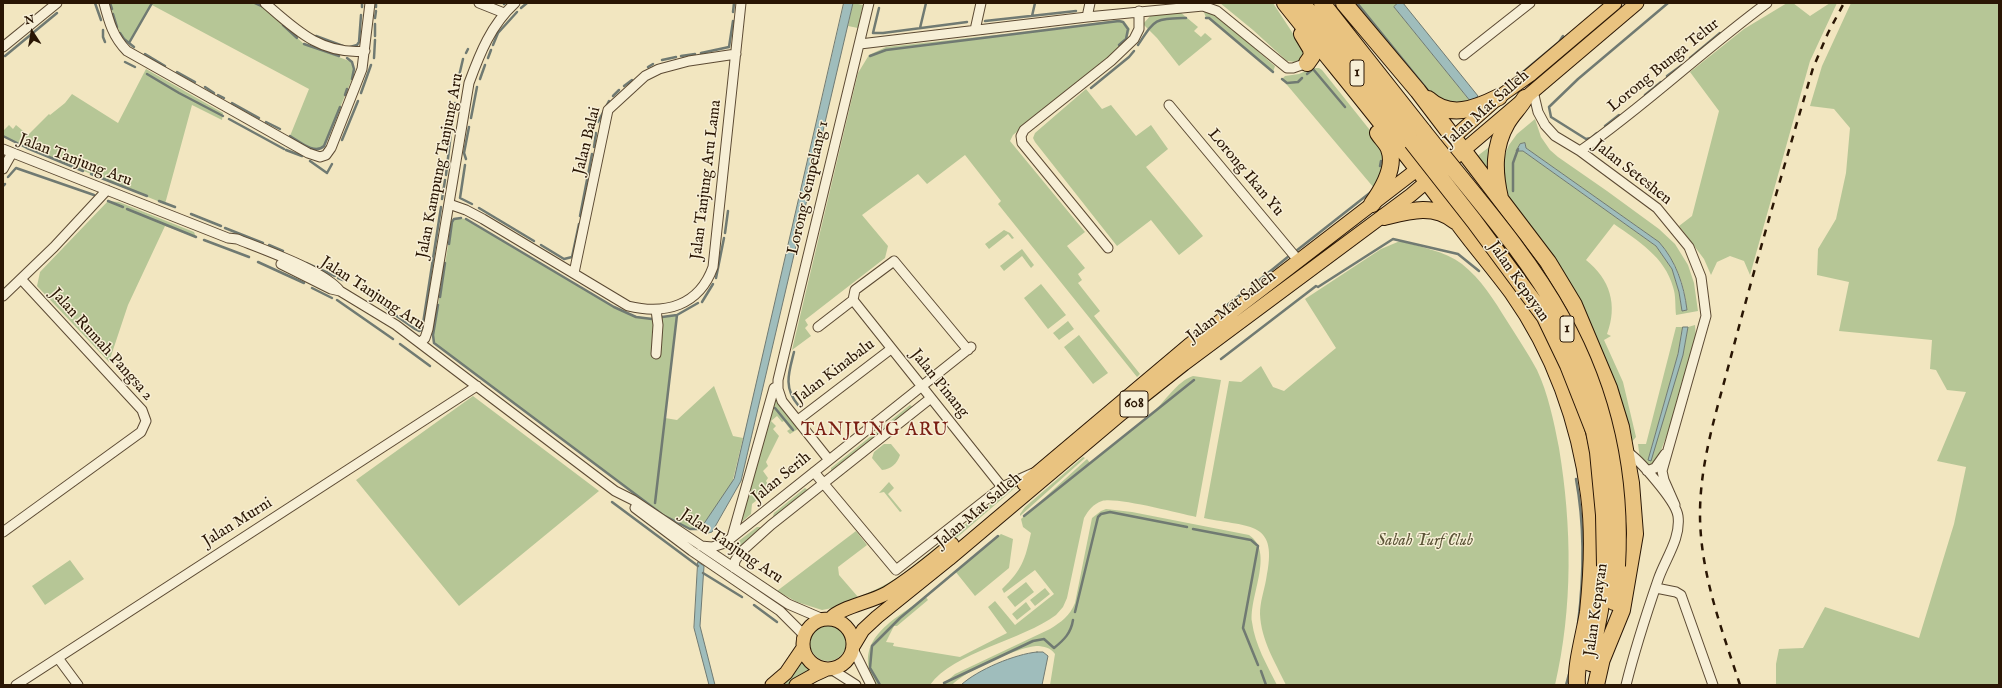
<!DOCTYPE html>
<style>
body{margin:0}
#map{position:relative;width:2002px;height:688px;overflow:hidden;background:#f2e6c0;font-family:"IM FELL English",serif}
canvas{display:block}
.frame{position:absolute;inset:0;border:4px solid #2a1604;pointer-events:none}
.north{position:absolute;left:12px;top:12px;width:40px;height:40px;-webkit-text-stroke:3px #f7efd6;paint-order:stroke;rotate:348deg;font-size:11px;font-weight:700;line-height:16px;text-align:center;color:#2a1604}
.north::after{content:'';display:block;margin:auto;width:14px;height:18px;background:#2a1604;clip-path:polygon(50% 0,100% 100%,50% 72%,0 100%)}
</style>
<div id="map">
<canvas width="2002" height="688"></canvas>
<div class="frame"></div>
<div class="north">N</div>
</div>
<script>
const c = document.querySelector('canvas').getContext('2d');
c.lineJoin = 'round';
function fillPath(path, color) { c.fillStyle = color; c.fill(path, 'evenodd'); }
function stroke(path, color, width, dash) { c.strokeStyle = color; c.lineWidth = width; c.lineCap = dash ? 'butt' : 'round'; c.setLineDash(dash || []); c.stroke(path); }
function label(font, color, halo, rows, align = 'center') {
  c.font = font + ' "IM FELL English",serif'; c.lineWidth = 3; c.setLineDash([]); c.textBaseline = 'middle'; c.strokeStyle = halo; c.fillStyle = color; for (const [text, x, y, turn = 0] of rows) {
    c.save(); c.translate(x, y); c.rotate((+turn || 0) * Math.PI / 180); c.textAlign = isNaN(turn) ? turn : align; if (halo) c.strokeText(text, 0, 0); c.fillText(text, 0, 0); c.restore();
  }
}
fillPath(new Path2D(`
 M 110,3 L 255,3 L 263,7 L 304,44 L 352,62 L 354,69 L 352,79 L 324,146 C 315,155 300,142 290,136 L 309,89 L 152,5 L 129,43 C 117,33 114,18 110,3 Z
 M 853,3 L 863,5 L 858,28 L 848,26 Z
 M 1220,3 L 1273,3 L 1305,52 L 1303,59 L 1295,62 L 1287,61 L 1253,30 Z
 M 1356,3 L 1398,3 L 1394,7 L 1471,102 L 1478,96 L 1482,104 L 1437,103 Z
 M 1787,3 L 1793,3 L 1810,16 L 1830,3 L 1837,3 L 1810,61 L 1750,275 L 1744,261 L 1730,256 L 1717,262 L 1711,275 L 1704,259 L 1679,226 L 1692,216 L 1719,111 L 1690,72 L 1744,29 Z
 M 1851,3 L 1999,3 L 1999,685 L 1776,685 L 1776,664 L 1779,649 L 1803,648 L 1825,607 L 1919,638 L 1954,524 L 1966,467 L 1937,461 L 1966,392 L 1947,390 L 1936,370 L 1930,369 L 1932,340 L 1839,331 L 1849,282 L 1817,275 L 1818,249 L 1836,219 L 1846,173 L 1850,128 L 1834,109 L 1810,106 L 1822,66 Z
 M 1180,12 L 1198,27 L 1194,31 L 1201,37 L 1205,33 L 1212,39 L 1179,66 L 1157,38 L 1143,24 L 1152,14 Z
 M 1204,12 C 1218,11 1262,56 1275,66 L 1273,72 L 1209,18 L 1206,18 Z
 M 1118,20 L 1124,21 L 1130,29 L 1127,39 L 1121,47 L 1013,135 L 1010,141 L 1085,232 L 1067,246 L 1085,268 L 1078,274 L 1082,280 L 1078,283 L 1100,311 L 1094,316 L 1140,374 L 1137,377 L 998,204 L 1001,201 L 965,155 L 927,184 L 918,174 L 862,215 L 888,246 L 885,258 L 805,320 L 808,325 L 805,328 L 811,336 L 792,350 L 858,73 L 869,55 L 886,47 L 1006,34 Z
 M 1312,68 L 1319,68 L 1322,70 L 1377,139 C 1388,158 1384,169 1374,188 L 1282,79 L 1285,76 L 1299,74 Z
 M 146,69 L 223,113 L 222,120 L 192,105 L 165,204 L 27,148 L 3,136 L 3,131 L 9,125 L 13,129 L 16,125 L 28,135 L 49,114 L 50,115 L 65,103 L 72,94 L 118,123 Z
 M 1086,89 L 1102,109 L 1111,105 L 1136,136 L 1151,125 L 1168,149 L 1146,167 L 1203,236 L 1179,255 L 1151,220 L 1117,246 L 1035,142 L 1033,138 L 1035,133 Z
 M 1535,119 L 1541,137 L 1550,150 L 1558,157 L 1607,191 L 1659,229 L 1675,244 L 1688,265 L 1694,283 L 1698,311 L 1676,315 C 1675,306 1676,295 1673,287 C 1665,257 1638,241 1614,224 L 1586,260 C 1610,279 1618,305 1607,334 L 1611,336 L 1604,340 L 1623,382 L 1636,437 L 1630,444 L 1582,303 L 1565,275 L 1509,199 L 1501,184 L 1505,154 L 1509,145 L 1517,134 ZM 1525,143 L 1526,148 L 1659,242 C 1676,261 1685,285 1687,310 L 1682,311 L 1679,292 L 1672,269 L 1656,246 L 1523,151 L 1516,150 L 1520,144 Z
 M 1496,142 L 1489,175 L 1472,160 Z
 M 108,201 L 119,202 L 194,232 L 196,237 L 165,226 L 128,305 L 109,362 L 37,286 L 40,272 Z
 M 458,218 L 466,219 L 614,307 C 641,320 648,319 677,315 L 665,418 L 677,420 L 714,386 L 733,436 L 743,438 L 732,484 L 703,525 L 704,530 L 691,529 L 663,515 L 434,343 L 433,335 L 452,222 Z
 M 1004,230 L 1010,233 L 1014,238 L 1012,239 L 1008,234 L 989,249 L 985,244 Z
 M 1400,241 C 1420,247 1445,251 1462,264 C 1481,279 1494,300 1507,321 C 1517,337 1528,353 1537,370 C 1548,393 1554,422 1559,448 C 1572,526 1573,608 1555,685 L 1286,685 C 1275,662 1261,640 1260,614 C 1260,602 1264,591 1266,580 C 1279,520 1251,528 1204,518 L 1229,381 L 1241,382 L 1261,366 L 1273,387 L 1284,391 L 1336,348 L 1305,299 L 1381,249 Z
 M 1022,249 L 1034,265 L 1031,268 L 1022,256 L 1004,271 L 1000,266 Z
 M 1041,284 L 1066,315 L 1048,329 L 1024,298 Z
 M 1068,321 L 1074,329 L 1059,340 L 1053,333 Z
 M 1695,325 L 1696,338 L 1670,429 L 1669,429 L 1656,464 L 1645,468 L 1640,459 L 1638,444 L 1646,444 L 1676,327 L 1683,327 L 1678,354 L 1648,460 L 1683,355 L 1688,327 Z
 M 1079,335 L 1108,373 L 1093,384 L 1064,347 Z
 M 1193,376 L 1221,380 L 1196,517 C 1177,513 1117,497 1102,501 C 1093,504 1088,511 1084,518 L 1067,598 L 1063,607 L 1056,615 C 1023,640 953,652 930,685 L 875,685 C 851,639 894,620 926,597 L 928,600 L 897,626 L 894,626 L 886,642 L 894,643 L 893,646 L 960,657 L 1007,633 L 988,607 L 995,601 L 1015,625 L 1054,594 L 1035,570 L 1004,593 L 1002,589 C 1022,570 1025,560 1031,533 L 1023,527 L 1021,519 L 1087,459 L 1090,463 C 1111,447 1132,430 1152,413 C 1166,401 1176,382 1193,376 Z
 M 473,396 L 599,491 L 459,606 L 356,480 Z
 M 774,396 L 798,429 L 790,434 L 787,431 L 790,429 L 784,421 L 782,422 L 777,416 L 771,421 L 776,426 L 773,429 L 779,436 L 766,462 L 768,466 L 763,471 L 768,478 L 766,481 L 771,489 L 752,504 L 751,514 L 738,525 Z
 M 910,405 L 913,407 L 832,472 L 831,471 L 831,468 Z
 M 884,444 L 891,444 L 900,455 C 897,464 891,469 882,470 L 872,458 L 874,452 Z
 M 1083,457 L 1085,458 L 1020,516 L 1020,514 L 1025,507 Z
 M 889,482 L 894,488 L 888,494 L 902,511 L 900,512 L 884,492 L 879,493 Z
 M 1015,485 L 1017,486 L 925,565 L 895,587 L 853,604 L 822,610 L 797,602 L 777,591 L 856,531 L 867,545 L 838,567 L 839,575 L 858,597 C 876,590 890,583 905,572 Z
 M 805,488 L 808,490 L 775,517 L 773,516 L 774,513 Z
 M 1106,509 L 1132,512 L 1249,535 C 1275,552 1249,596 1252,622 C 1255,645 1267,665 1277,685 L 1050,685 L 1055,654 C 1051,648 1044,646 1036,646 C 1019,647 963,672 952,685 L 942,685 L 955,674 L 1050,629 C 1061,622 1070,616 1075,603 L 1092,518 L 1101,511 Z
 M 757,527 L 760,527 L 760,530 L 728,557 L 727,554 L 736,543 Z
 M 1001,534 L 1013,539 L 1009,568 L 975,596 L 955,571 Z
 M 70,560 L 84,579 L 45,605 L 32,586 Z
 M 1026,582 L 1034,592 L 1015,607 L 1007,597 Z
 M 1045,588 L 1050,594 L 1035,606 L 1030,600 Z
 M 1026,602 L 1031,609 L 1017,620 L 1012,614 Z
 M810 643a18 18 0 1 1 36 0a18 18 0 1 1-36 0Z
 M 802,661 L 810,670 L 788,685 L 780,685 Z`), '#b6c696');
const water = new Path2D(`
 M 844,3 L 853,3 L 741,481 L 712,532 L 704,534 L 703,525 L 734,479 Z
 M 1398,3 L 1403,3 L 1478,96 L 1471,102 L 1394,7 Z
 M 1525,143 L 1526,148 L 1659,242 C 1676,261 1684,285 1687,310 L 1682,311 L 1679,292 L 1672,269 L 1656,246 L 1523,151 L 1516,151 L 1520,144 Z
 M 1683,327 L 1688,327 L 1683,355 L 1651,461 L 1648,460 L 1678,354 Z
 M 698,562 L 704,566 L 700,626 L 715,685 L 709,685 L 694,628 Z
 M 1037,652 L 1043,652 L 1048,656 L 1042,685 L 961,685 C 977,670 1015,654 1037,652 Z`);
fillPath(water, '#9fbdbc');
stroke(water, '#707a72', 1);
stroke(new Path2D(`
 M 95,3 L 101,20
 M 110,3 L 112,9
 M 255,3 L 264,7
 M 1357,3 L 1430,93
 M 504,4 L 505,3
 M 362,7 L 362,3
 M 376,7 L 376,3
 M 521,8 L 527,3
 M 879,8 L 873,33 L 883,33 L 967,22
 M 733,12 L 734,3
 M 113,14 L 117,27
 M 1032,16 L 1035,3
 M 375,18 L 376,11
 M 1206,18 L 1209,18 L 1273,72
 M 985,21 L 1076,11
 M 283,25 L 297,38
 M 920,28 L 926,3
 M 103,30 L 103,37 L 105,42
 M 120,33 L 124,39 L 134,47
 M 316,36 L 343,46
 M 375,36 L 375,24
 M 129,43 L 152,3
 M 304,44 L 339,56
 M 493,45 L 498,33 L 517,12
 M 1138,45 C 1156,18 1154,19 1186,18
 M 350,47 L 357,45 L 359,42 L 361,15
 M 466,53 L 468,49
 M 701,53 L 729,47 L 733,21
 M 145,54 L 165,66
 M 5,56 L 57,13
 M 681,56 L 695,54
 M 870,56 L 886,50 L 1119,21 L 1123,22 L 1128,29 L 1126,39 L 1119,45
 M 347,58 L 352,62 L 354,69 L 352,79
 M 374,58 L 375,40
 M 488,58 L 491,50
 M 1690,58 L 1720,33
 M 662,60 L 676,57
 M 125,62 L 135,67
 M 648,67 L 653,64
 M 177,72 L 195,82
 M 147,74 L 179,93 L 223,116
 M 1307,74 L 1313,69 L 1345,107
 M 459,76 L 463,59
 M 1667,76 L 1682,65
 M 1517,77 L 1559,42 L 1563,36
 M 480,79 L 485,65
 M 1282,79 L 1287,83 L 1298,82 L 1302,78
 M 624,86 L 632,80
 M 205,87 L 214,93
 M 1091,88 L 1129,57 L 1134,51
 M 361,93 L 371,65
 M 218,95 L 224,98
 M 345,95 L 347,89
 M 1645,95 L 1661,82
 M 613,96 L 619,90
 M 232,103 L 259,118
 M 471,118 L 477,87
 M 229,119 L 284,149
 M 266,122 L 280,129
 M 598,122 L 609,101
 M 452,126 L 455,103
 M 1605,126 L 1619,115
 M 1597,133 L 1591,138 L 1586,139 L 1551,117 L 1549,107 L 1578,79 L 1668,3
 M 3,136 L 27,148 L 83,171
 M 290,136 C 300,142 315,155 324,146 L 340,107
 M 342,140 L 358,101
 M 594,147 L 596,133
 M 286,150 L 302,156
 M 466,159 L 464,153 L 469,127
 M 310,161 L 327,173 L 332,164
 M 465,165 L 460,198 L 472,204
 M 1380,166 L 1381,161
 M 91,174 L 147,196
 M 446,175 L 451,133
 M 8,177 L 16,168 L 94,195
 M 3,186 L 5,184
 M 1513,191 L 1513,163 L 1518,149
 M 442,199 L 445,180
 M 108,201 L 123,207
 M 159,201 L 175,207
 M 479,208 L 534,241
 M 127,209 L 196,237
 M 191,214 L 221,226
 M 580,216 L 592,154
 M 466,219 L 614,307 L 636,317 L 652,319
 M 225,228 L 263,243
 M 725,233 L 728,211
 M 204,240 L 249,257
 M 449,244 L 452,222 L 454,219 L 461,218
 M 269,245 L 283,251
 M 541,245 L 564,259 L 572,257 L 579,224
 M 1296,251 L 1371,192
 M 258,262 L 304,283
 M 306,263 L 335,276
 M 338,278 L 343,280
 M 716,278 L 724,238
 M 354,286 L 368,293
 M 1252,286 L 1289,256
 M 312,288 L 332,298
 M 373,297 L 391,312 L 415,329 L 419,331 L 422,330 L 441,207
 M 440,297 L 445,263
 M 337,300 L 393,339
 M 702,302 L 713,284
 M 438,305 L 433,335 L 434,343 L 663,515 L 690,529 L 706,529
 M 1226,306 L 1245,291
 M 662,317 L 677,315 L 698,303
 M 400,344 L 430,366
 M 794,352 C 789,372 783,387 798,405
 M 1221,359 L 1316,286 L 1318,287 L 1393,239 L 1458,254 L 1479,271
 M 775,408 L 793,430
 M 1576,479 C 1585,527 1584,575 1578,624
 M 612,502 L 698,566
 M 655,503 L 677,315
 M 1024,516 L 1194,380
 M 1193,529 L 1251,540 L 1258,546 L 1243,628 L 1258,665
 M 703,573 L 742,597
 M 754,605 L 777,622
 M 1075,612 L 1098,517 L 1101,514 L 1110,512 L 1187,527
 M 1261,671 L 1266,685
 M 944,683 L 1033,641 L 1044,639 L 1054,648 C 1064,640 1071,633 1073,620
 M 880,685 L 870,668 L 872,646 L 900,618 L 998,536
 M 1566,685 L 1569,674`), '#707a72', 2.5);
const street = new Path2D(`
 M 104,3 C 109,22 113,37 127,51 L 308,153 L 320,157 L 326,155 L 331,148 L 362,69 L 370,3
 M 265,3 C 296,30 321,55 365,51
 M 479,3 L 504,13
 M 1087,17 L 1090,3
 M 975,30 L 981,3
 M 860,44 L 1087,17 L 1203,6 L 1217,11 L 1287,68 L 1293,68 L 1307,63
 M 3,47 L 57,3
 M 1464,55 L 1530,3
 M 1533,91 L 1538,112 L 1545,125 L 1555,136 L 1580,151 L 1657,208 L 1689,247 L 1701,277 L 1706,316 L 1662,471 L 1664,480 L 1675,505
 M 1169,105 L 1298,260
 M 3,149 L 228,238 L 237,239 C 262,249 325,271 340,291 L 396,325 L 615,491 L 633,500 L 788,604 L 823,619
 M 1580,151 C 1645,106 1703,50 1767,3
 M 3,169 L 12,153
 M 449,204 L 466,210 L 483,219 L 628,306 C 665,315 699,306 713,267 L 741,3
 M 1108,248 L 1022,143 L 1021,136 L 1024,130 L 1111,61 L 1134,39 L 1139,29 L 1139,11
 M 281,264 L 331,289 L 340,291
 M 574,273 L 608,110 L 645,76 L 659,69 L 689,61 L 736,54
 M 3,296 L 54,247 L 107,190
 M 853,300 L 1002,487
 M 656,310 L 658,325 L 656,354
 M 818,327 L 853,300 L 855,290 L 894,261 L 968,350
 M 420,343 L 425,338 L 428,329 L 469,83 C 480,53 491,25 515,3
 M 798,420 L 891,349
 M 1626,451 C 1639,459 1676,501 1678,516 C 1681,539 1665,559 1658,580 C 1646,615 1635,649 1626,685
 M 829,460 L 782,401 L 778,389 L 778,380 L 869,3
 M 1647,471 L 1655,468 L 1665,454
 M 814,472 L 896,570 L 1002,487 L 1033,473
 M 635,508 L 692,551 L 780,611 L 804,635
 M 3,532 L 141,432 L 146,421 L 142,410 L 21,279
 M 732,537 L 774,388 L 778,386
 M 701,546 L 712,547 L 725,543 L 971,347
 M 734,568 L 735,561 L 740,553 L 771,525 L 931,398
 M 1656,588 L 1676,592 L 1681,595 L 1713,685
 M 853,649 L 871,685
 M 58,658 L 78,685
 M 831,669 L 856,685
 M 16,685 L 477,386`);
const primary = new Path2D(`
 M 1024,484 L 1189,345 L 1419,168 L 1499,97 L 1530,75 L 1615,3
 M 831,618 C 841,607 872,602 887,593 C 910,579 932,561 952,544
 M803 644a25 25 0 1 1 50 0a25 25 0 1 1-50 0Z
 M 854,645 L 863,630 L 877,617 L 949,559 L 1122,413 L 1184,364 L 1411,195 L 1637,3
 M 772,685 L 786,673 L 803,648
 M 796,685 L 814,675 L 827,669`);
const highway = new Path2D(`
 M 1285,3 C 1343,76 1404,148 1459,224 C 1476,247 1495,269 1512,292 C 1554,351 1580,423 1589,495 C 1594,533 1592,574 1588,612 C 1585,632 1575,666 1577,685
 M 1302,3 L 1412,142
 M 1322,3 L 1423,131
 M 1344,3 L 1418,91 L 1548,262 L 1574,305 L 1609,388 L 1621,427 L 1631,483 L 1635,534 L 1622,610 L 1600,664
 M 1302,34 L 1311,49 L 1312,56 L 1307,63
 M 1428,99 C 1450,119 1475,109 1499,97
 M 1500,198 C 1494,172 1493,147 1507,123 C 1512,114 1520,107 1525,98
 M 1372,204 C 1382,190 1396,167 1389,149 C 1387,143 1381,138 1378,133
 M 1384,217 C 1408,211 1434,203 1455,221
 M 1614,602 L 1617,566
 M 1590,663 L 1600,610 L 1605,566
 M 1596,685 L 1603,654`);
stroke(street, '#5c4a33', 11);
stroke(primary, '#2a1604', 15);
stroke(highway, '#2a1604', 18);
stroke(street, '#f7efd6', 9);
stroke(primary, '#e9c380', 13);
stroke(highway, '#e9c380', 16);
stroke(new Path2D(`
 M 1740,685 C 1722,630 1700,573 1700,514 C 1700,463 1716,413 1729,364 C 1755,265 1784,167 1813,68 L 1828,33 L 1844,3`), '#2a1604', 2.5, [7, 7]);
const highwayBridge = new Path2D(`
 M 1423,131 C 1471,192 1525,251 1562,318 C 1605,396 1622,478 1617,566
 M 1412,142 L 1474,221 L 1545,317 L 1568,365 L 1594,431 L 1598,452 L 1604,515 L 1605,566`);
stroke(highwayBridge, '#2a1604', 18, []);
stroke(highwayBridge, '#e9c380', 16);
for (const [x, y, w] of [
 [1357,73,14],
 [1567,329,14],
 [1134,404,28]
]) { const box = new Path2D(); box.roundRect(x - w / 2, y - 13, w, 26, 3); c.fillStyle = '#f7efd6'; c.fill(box); stroke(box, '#2a1604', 1); }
label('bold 15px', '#2a1604', null, [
 ["1",1357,73],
 ["1",1567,329],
 ["608",1134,404]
]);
label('16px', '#2a1604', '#f7efd6', [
 ["Lorong Bunga Telur",1664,66,-39],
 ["Jalan Mat Salleh",1487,109,-41],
 ["Jalan Balai",588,141,-76],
 ["Jalan Tanjung Aru",75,161,21],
 ["Jalan Kampung Tanjung Aru",441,166,-79],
 ["Lorong Ikan Yu",1245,173,50],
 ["Jalan Seteshen",1632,173,38],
 ["Jalan Tanjung Aru Lama",707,180,-83],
 ["Lorong Sempelang 1",809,188,-77],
 ["Jalan Kepayan",1518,282,55],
 ["Jalan Tanjung Aru",372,294,33],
 ["Jalan Mat Salleh",1232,307,-37],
 ["Jalan Rumah Pangsa 2",101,345,48],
 ["Jalan Kinabalu",835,372,-37],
 ["Jalan Pinang",939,384,51],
 ["Jalan Serih",782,478,-39],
 ["Jalan Mat Salleh",979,511,-40],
 ["Jalan Murni",238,523,-32],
 ["Jalan Tanjung Aru",731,547,34],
 ["Jalan Kepayan",1597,610,-82]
]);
label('italic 16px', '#5b5437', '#f7efd6', [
 ["Sabah Turf Club",1425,542]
]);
c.letterSpacing = '1px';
label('18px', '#7a1f14', '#f7efd6', [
 ["TANJUNG ARU",875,431]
]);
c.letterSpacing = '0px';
</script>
